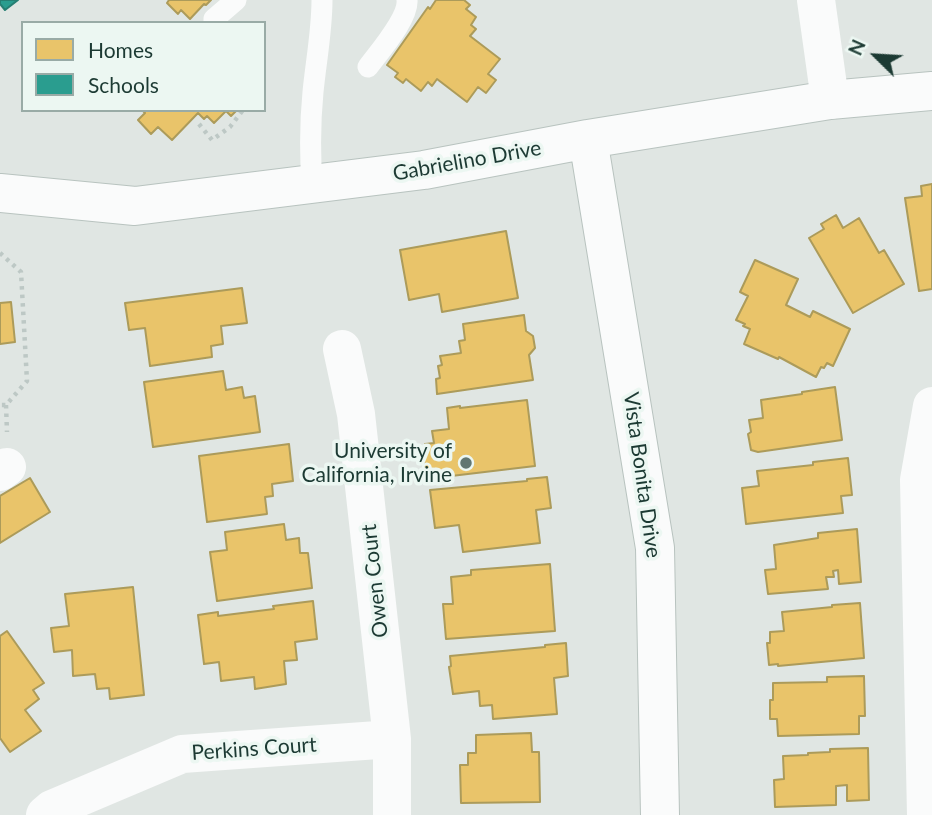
<!DOCTYPE html>
<style>
body{margin:0}
#map{position:relative;width:932px;height:815px;overflow:hidden;background:#e0e6e3;font-family:Lato,sans-serif}
canvas{display:block}
.legend{position:absolute;left:21px;top:21px;width:245px;height:91px;box-sizing:border-box;background:#ecf7f2;border:2px solid #99aba6;margin:0;padding:9px 12px;list-style:none;font-size:21px;color:#1c3a33}
.legend li{display:flex;align-items:center;gap:14px;height:35px}
.legend b{width:35px;border:2px solid #99aba6}
.north{position:absolute;left:841px;top:21px;width:70px;height:70px;-webkit-text-stroke:5px #ecf7f2;paint-order:stroke;rotate:294deg;font-size:19px;font-weight:700;line-height:28px;text-align:center;color:#1c3a33}
.north::after{content:'';display:block;margin:auto;width:24px;height:32px;background:#1c3a33;clip-path:polygon(50% 0,100% 100%,50% 72%,0 100%)}
</style>
<div id="map">
<canvas width="932" height="815"></canvas>
<ul class="legend">
<li><b style="height:19px;background:#e9c46a"></b>Homes</li>
<li><b style="height:19px;background:#2a9d8f"></b>Schools</li>
</ul>
<div class="north">N</div>
</div>
<script>
const c = document.querySelector('canvas').getContext('2d');
c.lineJoin = 'round';
function fillPath(path, color) { c.fillStyle = color; c.fill(path, 'evenodd'); }
function stroke(path, color, width, dash) { c.strokeStyle = color; c.lineWidth = width; c.lineCap = dash ? 'butt' : 'round'; c.setLineDash(dash || []); c.stroke(path); }
function label(font, color, halo, rows, align = 'center') {
  c.font = font + ' Lato,sans-serif'; c.lineWidth = 7; c.setLineDash([]); c.textBaseline = 'middle'; c.strokeStyle = halo; c.fillStyle = color; for (const [text, x, y, turn = 0] of rows) {
    c.save(); c.translate(x, y); c.rotate((+turn || 0) * Math.PI / 180); c.textAlign = isNaN(turn) ? turn : align; if (halo) c.strokeText(text, 0, 0); c.fillText(text, 0, 0); c.restore();
  }
}
const homes = new Path2D(`
 M 169,0 L 211,0 L 206,5 L 204,4 L 190,19 L 181,10 L 178,14 L 167,3 Z
 M 436,0 L 464,0 L 470,5 L 466,9 L 476,17 L 471,25 L 476,29 L 470,36 L 500,59 L 488,74 L 496,80 L 486,93 L 478,87 L 467,102 L 437,79 L 432,86 L 428,82 L 421,91 L 406,79 L 403,83 L 395,77 L 398,73 L 387,65 L 428,7 L 430,9 Z
 M 142,110 L 237,110 L 231,116 L 226,111 L 214,123 L 207,116 L 204,119 L 198,113 L 172,140 L 158,127 L 151,134 L 138,120 L 145,113 Z
 M 932,184 L 932,289 L 919,291 L 905,198 L 922,196 L 921,186 Z
 M 836,215 L 843,228 L 859,218 L 879,253 L 884,250 L 904,284 L 853,313 L 809,238 L 824,229 L 821,224 Z
 M 506,231 L 518,298 L 442,312 L 439,294 L 409,300 L 400,250 Z
 M 755,260 L 798,279 L 786,305 L 810,317 L 813,311 L 850,329 L 833,366 L 827,363 L 824,368 L 821,367 L 816,377 L 779,357 L 778,359 L 744,344 L 750,329 L 743,326 L 745,324 L 736,320 L 748,296 L 740,292 Z
 M 242,288 L 247,323 L 221,326 L 223,344 L 211,346 L 212,357 L 150,366 L 145,328 L 129,330 L 125,303 Z
 M 11,302 L 15,342 L 0,344 L 0,303 Z
 M 524,315 L 526,331 L 533,336 L 535,348 L 529,355 L 533,380 L 437,394 L 436,379 L 440,378 L 438,366 L 442,365 L 440,356 L 461,353 L 459,341 L 465,340 L 463,324 Z
 M 223,371 L 226,390 L 242,387 L 244,398 L 255,396 L 260,432 L 153,447 L 144,382 Z
 M 835,387 L 842,440 L 758,452 L 751,450 L 748,434 L 751,432 L 749,420 L 763,418 L 761,400 L 802,394 L 802,392 Z
 M 527,400 L 535,466 L 426,479 L 423,451 L 426,451 L 425,444 L 434,443 L 432,431 L 449,429 L 447,408 L 460,406 L 460,408 Z
 M 289,444 L 293,481 L 272,484 L 273,496 L 265,497 L 267,514 L 207,522 L 199,456 Z
 M 848,458 L 852,495 L 841,496 L 843,513 L 746,524 L 742,488 L 759,486 L 757,471 L 813,465 L 813,462 Z
 M 547,477 L 551,508 L 536,510 L 540,543 L 463,552 L 459,525 L 435,528 L 430,490 L 527,481 L 527,479 Z
 M 30,478 L 50,512 L 0,543 L 0,496 Z
 M 284,524 L 286,540 L 299,538 L 300,553 L 308,553 L 312,588 L 217,601 L 210,552 L 227,550 L 225,532 Z
 M 857,529 L 861,582 L 839,584 L 838,570 L 833,571 L 834,577 L 826,577 L 828,589 L 768,594 L 765,570 L 776,569 L 774,545 L 818,538 L 818,533 Z
 M 550,564 L 555,631 L 446,639 L 443,604 L 453,604 L 451,577 L 471,575 L 471,570 Z
 M 133,587 L 144,695 L 110,699 L 109,688 L 97,689 L 95,674 L 73,676 L 72,650 L 54,652 L 51,628 L 69,626 L 65,594 Z
 M 313,601 L 317,639 L 295,642 L 297,660 L 284,661 L 286,684 L 255,689 L 254,677 L 221,681 L 219,662 L 204,664 L 198,615 L 218,612 L 218,616 L 274,609 L 273,606 Z
 M 860,603 L 864,658 L 778,666 L 778,664 L 769,665 L 767,643 L 770,643 L 770,632 L 784,631 L 782,612 L 832,607 L 832,605 Z
 M 7,631 L 44,683 L 33,690 L 39,699 L 25,710 L 41,731 L 10,752 L 0,738 L 0,636 Z
 M 566,643 L 568,676 L 554,678 L 557,714 L 493,719 L 492,705 L 480,706 L 479,691 L 453,694 L 449,667 L 451,666 L 450,656 L 545,647 L 545,645 Z
 M 864,676 L 865,716 L 859,716 L 859,734 L 778,736 L 777,719 L 770,719 L 770,700 L 773,700 L 773,683 L 827,682 L 827,677 Z
 M 531,733 L 532,752 L 539,752 L 540,802 L 461,803 L 460,765 L 468,765 L 468,753 L 476,753 L 476,735 Z
 M 868,748 L 869,800 L 847,801 L 847,785 L 836,786 L 836,805 L 775,807 L 774,780 L 784,779 L 783,756 L 808,755 L 808,753 L 830,752 L 830,749 Z`);
fillPath(homes, '#e9c46a');
stroke(homes, '#ac9b5a', 2);
const schools = new Path2D(`
 M 0,0 L 18,0 L 5,10 L 0,4 Z`);
fillPath(schools, '#2a9d8f');
stroke(schools, '#267f73', 2);
const secondary = new Path2D(`
 M 588,139 L 655,548 L 660,815
 M 0,193 L 135,206 L 424,170 L 588,139 L 830,100 L 932,91`);
stroke(secondary, '#b8c3bf', 40);
stroke(new Path2D(`
 M 199,124 L 212,140 L 230,127 L 243,110
 M 0,253 L 21,272 L 27,381 L 6,405 L 0,405
 M 6,405 L 7,432`), '#bdc8c5', 4.5, [3.5, 5]);
stroke(new Path2D(`
 M 214,23 L 214,19 L 236,0
 M 368,67 C 379,52 409,18 407,0
 M 312,184 C 310,154 310,122 313,92 C 316,61 322,31 322,0`), '#fafbfb', 21);
stroke(new Path2D(`
 M 816,0 L 830,100
 M 342,349 L 356,414 L 392,739 L 392,815
 M 0,472 L 7,467
 M 45,815 L 52,809 L 182,754 L 392,739
 M 926,815 L 919,480 L 932,406`), '#fafbfb', 38);
stroke(secondary, '#fafbfb', 38);
for (const [x, y, r, color] of [
 [466,463,7,"#617671"]
]) { const dot = new Path2D(); dot.arc(x, y, r, 0, 2 * Math.PI); c.fillStyle = color; c.fill(dot); stroke(dot, '#ecf7f2', 2.5); }
label('21px', '#1c3a33', '#ecf7f2', [
 ["Gabrielino Drive",467,161,-10],
 ["Vista Bonita Drive",642,475,82],
 ["Owen Court",375,581,-96],
 ["Perkins Court",254,749,-4]
]);
label('21px', '#1c3a33', '#ecf7f2', [
 ["University of",452,451],
 ["California, Irvine",452,475]
], 'right');
</script>
